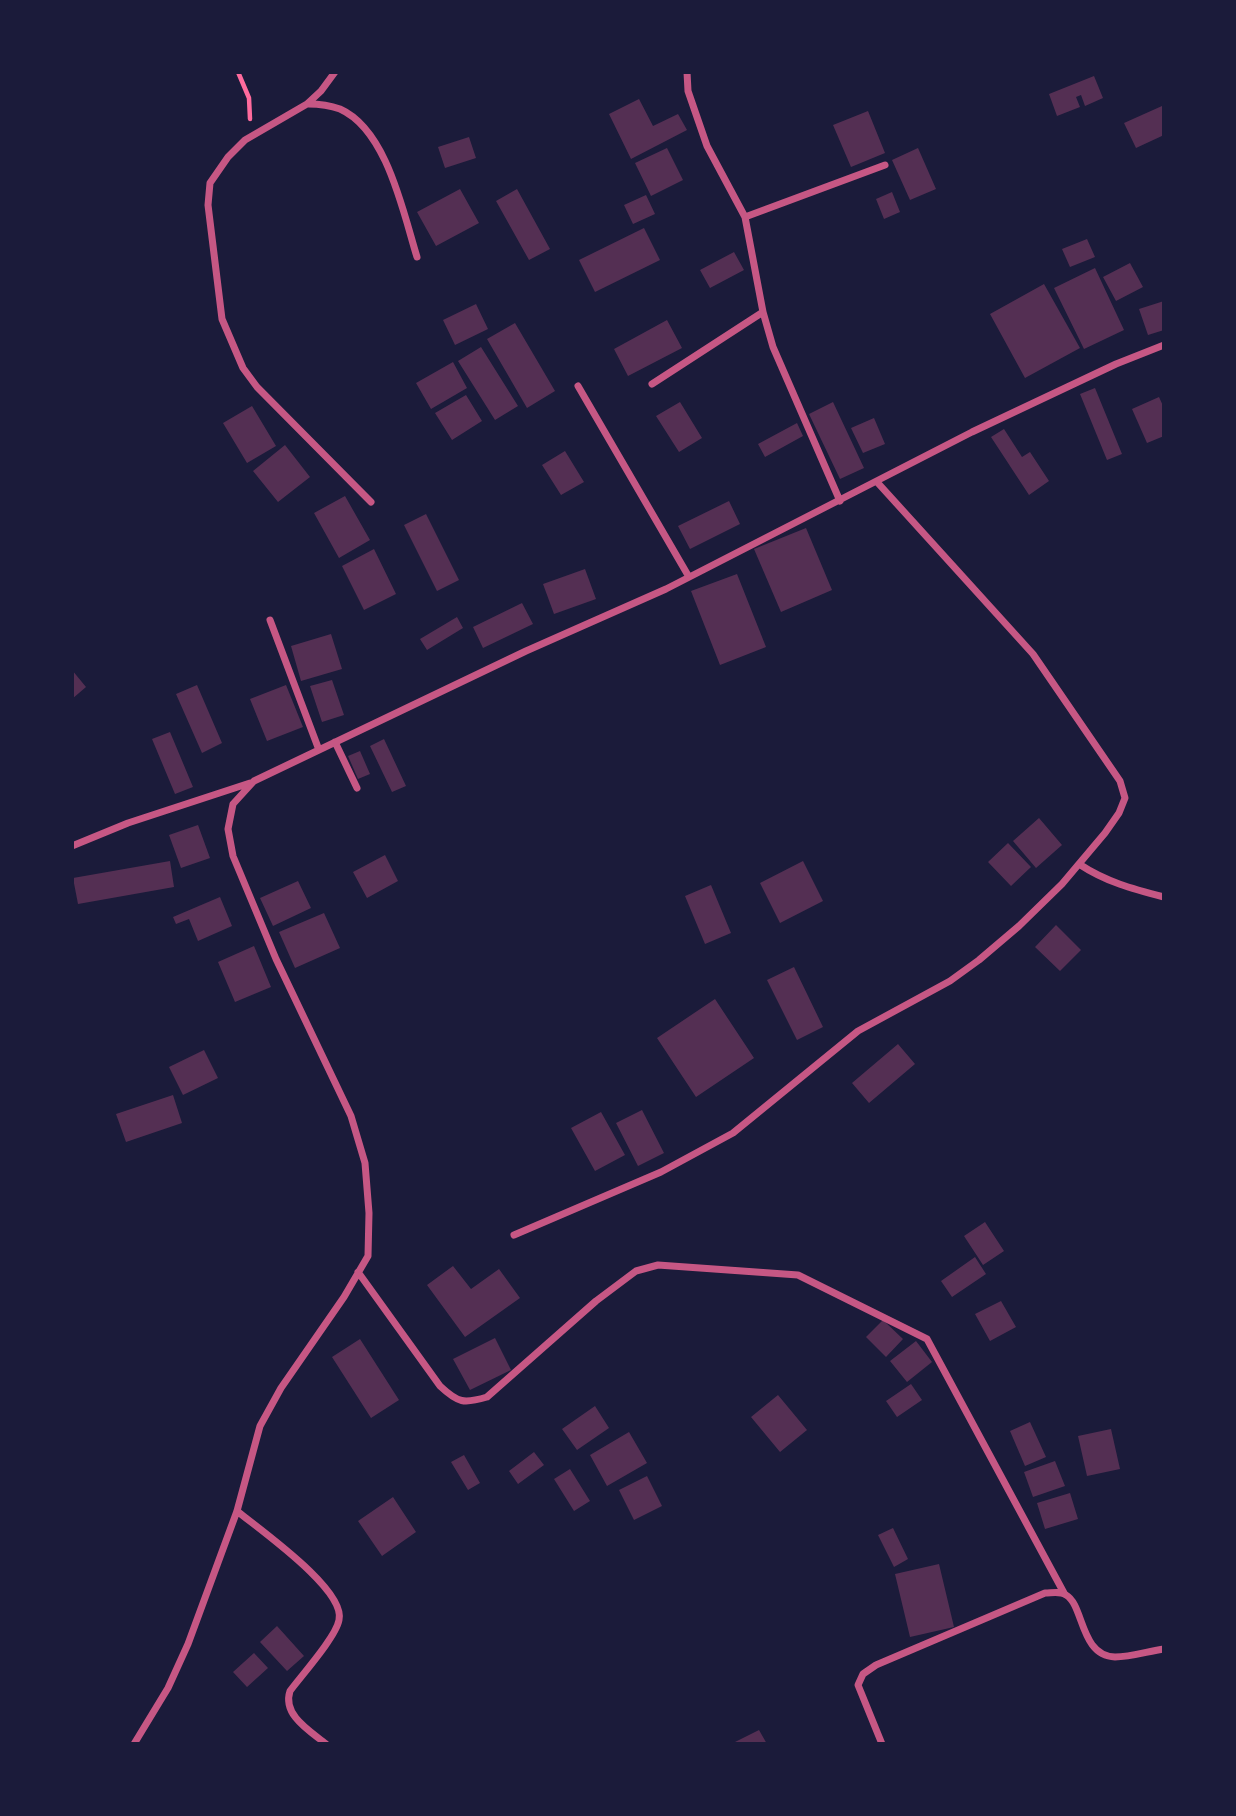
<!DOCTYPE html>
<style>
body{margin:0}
#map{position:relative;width:1236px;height:1816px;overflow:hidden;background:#1b1b3a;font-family:"Roboto Condensed",sans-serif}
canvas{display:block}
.frame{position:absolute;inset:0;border:74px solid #1b1b3a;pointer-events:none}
</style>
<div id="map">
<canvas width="1236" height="1816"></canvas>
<div class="frame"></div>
</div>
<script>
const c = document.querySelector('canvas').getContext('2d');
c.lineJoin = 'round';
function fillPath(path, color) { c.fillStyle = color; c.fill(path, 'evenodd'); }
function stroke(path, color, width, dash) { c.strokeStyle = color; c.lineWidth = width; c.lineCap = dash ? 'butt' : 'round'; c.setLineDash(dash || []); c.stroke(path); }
fillPath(new Path2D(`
 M 1094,76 L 1103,98 L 1085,106 L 1081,95 L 1076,97 L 1080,107 L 1057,116 L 1049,94 Z
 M 639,99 L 653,126 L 678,114 L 687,130 L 631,159 L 609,114 Z
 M 1162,106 L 1164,111 L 1164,135 L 1136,148 L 1124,123 Z
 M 868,111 L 885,153 L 851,167 L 833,125 Z
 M 469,137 L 476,158 L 445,168 L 438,147 Z
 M 667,148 L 683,180 L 651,196 L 635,163 Z
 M 918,148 L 936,189 L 910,200 L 892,160 Z
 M 460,189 L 479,223 L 436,246 L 417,212 Z
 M 517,189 L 550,249 L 529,260 L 496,201 Z
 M 892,192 L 900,212 L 884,219 L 876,199 Z
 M 646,195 L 655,214 L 633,224 L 624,205 Z
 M 644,228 L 660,260 L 595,292 L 579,260 Z
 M 1087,239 L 1095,257 L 1070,267 L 1062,249 Z
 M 734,252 L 744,270 L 710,288 L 700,270 Z
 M 1130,263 L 1143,287 L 1116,301 L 1103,277 Z
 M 1095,268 L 1124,330 L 1084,349 L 1054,288 Z
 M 1044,284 L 1080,348 L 1025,378 L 990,314 Z
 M 1164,301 L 1164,330 L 1148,335 L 1139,309 Z
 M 476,304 L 488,329 L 455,345 L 443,320 Z
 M 667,320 L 682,348 L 628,376 L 614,349 Z
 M 515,323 L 555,391 L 527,408 L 487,339 Z
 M 481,347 L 518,406 L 495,420 L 458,361 Z
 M 453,362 L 467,388 L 431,409 L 416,383 Z
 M 1095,388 L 1122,454 L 1107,460 L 1080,394 Z
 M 466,395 L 482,421 L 452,440 L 435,413 Z
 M 1159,397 L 1164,408 L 1164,436 L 1147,443 L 1132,409 Z
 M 680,402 L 702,438 L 679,452 L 656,416 Z
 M 833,402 L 864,468 L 840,479 L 809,414 Z
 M 252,406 L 276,446 L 247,463 L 223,423 Z
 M 874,418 L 885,444 L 863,453 L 851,428 Z
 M 797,423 L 803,436 L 765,457 L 758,444 Z
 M 1004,429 L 1022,457 L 1030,452 L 1049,481 L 1029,495 L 991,437 Z
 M 285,445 L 310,477 L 278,502 L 253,471 Z
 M 565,451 L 584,482 L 561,495 L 542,465 Z
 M 345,496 L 370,540 L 339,558 L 314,513 Z
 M 729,501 L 740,524 L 690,549 L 678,526 Z
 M 426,514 L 459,580 L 437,591 L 404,525 Z
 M 806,528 L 832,590 L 781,612 L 754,549 Z
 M 374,549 L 396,594 L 364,610 L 342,566 Z
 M 585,569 L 596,599 L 554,614 L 543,584 Z
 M 737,574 L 766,647 L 720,665 L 691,591 Z
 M 522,603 L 533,624 L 483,648 L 473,627 Z
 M 457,617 L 463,628 L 427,650 L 420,639 Z
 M 331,634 L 342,669 L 301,681 L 291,646 Z
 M 72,670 L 86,687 L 72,699 Z
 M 332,680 L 344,715 L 322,722 L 310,686 Z
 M 197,685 L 222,743 L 202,753 L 176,694 Z
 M 286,685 L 303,727 L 267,741 L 250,699 Z
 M 170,732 L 193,787 L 175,794 L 152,739 Z
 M 384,739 L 406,786 L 392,792 L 370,746 Z
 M 360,751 L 370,774 L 358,779 L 348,756 Z
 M 1039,818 L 1062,845 L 1036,868 L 1013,841 Z
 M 198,825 L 210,858 L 181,868 L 169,835 Z
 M 1008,843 L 1031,867 L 1011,886 L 988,862 Z
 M 385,855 L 398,881 L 367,898 L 353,872 Z
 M 170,861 L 174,887 L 78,904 L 73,878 Z
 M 803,861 L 823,901 L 780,923 L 760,883 Z
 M 298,881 L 311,908 L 273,926 L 260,898 Z
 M 711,885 L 731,933 L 705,944 L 685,896 Z
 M 220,897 L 232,926 L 198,941 L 189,919 L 176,924 L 173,917 Z
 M 324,913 L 340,948 L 295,968 L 279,932 Z
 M 1056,925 L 1081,950 L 1060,971 L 1035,947 Z
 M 254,946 L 271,987 L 235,1002 L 218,962 Z
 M 794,967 L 823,1027 L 797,1040 L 767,980 Z
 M 715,999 L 754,1058 L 696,1097 L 657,1038 Z
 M 898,1044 L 915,1064 L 869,1103 L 852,1083 Z
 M 204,1050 L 218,1078 L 183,1095 L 169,1067 Z
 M 173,1095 L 182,1123 L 126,1142 L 116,1114 Z
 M 642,1110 L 664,1153 L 638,1166 L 616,1123 Z
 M 601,1112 L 625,1155 L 595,1171 L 571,1128 Z
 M 985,1222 L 1004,1251 L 983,1265 L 964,1236 Z
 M 975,1257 L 986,1274 L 952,1297 L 941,1281 Z
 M 453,1266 L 471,1289 L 499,1269 L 520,1298 L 465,1337 L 427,1285 Z
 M 1001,1301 L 1016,1327 L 990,1341 L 975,1314 Z
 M 883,1320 L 903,1339 L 886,1357 L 866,1337 Z
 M 495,1338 L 511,1370 L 470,1390 L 453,1359 Z
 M 360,1339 L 399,1400 L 371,1418 L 332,1357 Z
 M 916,1341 L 932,1362 L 907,1382 L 890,1361 Z
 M 911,1384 L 922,1400 L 897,1417 L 886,1401 Z
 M 778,1395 L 807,1430 L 780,1452 L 751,1417 Z
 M 595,1406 L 609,1428 L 577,1450 L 562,1429 Z
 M 1030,1422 L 1046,1457 L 1025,1466 L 1010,1431 Z
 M 1111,1429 L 1120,1469 L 1087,1476 L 1078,1436 Z
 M 629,1432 L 647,1463 L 607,1486 L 590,1455 Z
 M 534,1452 L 544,1465 L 518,1484 L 509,1471 Z
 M 464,1455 L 480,1483 L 468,1490 L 451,1462 Z
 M 1055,1461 L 1065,1486 L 1033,1497 L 1024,1472 Z
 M 570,1469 L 590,1501 L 574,1511 L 554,1479 Z
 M 647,1476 L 662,1506 L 634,1520 L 619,1490 Z
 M 1070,1493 L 1078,1519 L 1045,1529 L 1037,1503 Z
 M 393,1497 L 416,1532 L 382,1556 L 358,1521 Z
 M 893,1528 L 908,1559 L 894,1567 L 878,1535 Z
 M 939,1564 L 954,1627 L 910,1637 L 895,1574 Z
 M 277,1626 L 304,1656 L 287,1671 L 260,1642 Z
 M 254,1653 L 268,1668 L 247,1687 L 233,1672 Z
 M 759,1730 L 767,1744 L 736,1744 L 735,1742 Z`), '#542f53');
stroke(new Path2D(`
 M 238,72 L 249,98 L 250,119`), '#ff6b9d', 4.5);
stroke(new Path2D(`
 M 335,72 L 321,91 L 307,104 L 245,140 L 228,157 L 210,183 L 208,205 L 222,319 L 243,368 L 257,387 L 371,502
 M 687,72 L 688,91 L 707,146 L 745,217 L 763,312 L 773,347 L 840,501
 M 308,104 C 319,104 329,105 340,109 C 387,130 403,212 417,257
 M 745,217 L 885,165
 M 652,384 L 763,312
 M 578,386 L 689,577
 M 270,620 L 319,750
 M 335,742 L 357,788
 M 72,846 L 128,823 L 250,783
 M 1079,864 C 1106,882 1133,889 1164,897
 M 514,1235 L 661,1172 L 733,1133 L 858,1031 L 950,981 L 979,960 L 1019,926 L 1062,884 L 1105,833 L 1119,813 L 1125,798 L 1120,781 L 1033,654 L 877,482
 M 358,1272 L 440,1386 C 458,1403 464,1404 487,1397 L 596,1301 L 636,1271 L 658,1265 L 798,1275 L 927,1339 L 1064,1593
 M 237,1511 C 260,1530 346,1590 339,1620 C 336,1637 301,1676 290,1691 C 282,1715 310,1731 326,1744
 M 134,1744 L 168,1688 L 188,1644 L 237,1511 L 260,1426 L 281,1388 L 344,1297 L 368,1256 L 369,1213 L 365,1163 L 351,1116 L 276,959 L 233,856 L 228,829 L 233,804 L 254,781 L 526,651 L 666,589 L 972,432 L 1116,364 L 1164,345
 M 882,1744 L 858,1685 L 863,1674 L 876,1665 L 1045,1593 C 1052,1593 1061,1591 1066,1595 C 1084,1605 1080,1656 1115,1657 C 1131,1657 1149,1651 1164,1649`), '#c65784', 7);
</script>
